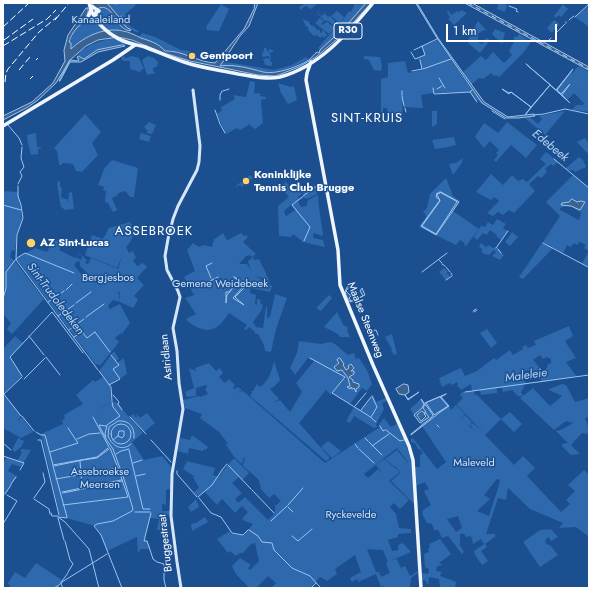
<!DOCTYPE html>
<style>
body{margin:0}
#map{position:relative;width:592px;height:591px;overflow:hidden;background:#1b4f8f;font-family:Jost,sans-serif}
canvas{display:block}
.frame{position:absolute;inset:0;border:4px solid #fff;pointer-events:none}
.scale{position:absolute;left:446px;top:24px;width:111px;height:18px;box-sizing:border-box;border:2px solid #fff;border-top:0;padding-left:5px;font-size:12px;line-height:14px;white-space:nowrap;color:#fff;-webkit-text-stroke:3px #1b4f8f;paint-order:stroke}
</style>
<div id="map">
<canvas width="592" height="591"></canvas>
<div class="frame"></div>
<div class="scale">1 km</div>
</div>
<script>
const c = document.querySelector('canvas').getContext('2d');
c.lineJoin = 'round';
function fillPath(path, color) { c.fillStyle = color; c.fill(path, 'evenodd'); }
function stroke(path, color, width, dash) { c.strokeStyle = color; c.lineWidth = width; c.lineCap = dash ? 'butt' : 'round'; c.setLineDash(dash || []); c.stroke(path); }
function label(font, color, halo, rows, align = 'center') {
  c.font = font + ' Jost,sans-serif'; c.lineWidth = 3; c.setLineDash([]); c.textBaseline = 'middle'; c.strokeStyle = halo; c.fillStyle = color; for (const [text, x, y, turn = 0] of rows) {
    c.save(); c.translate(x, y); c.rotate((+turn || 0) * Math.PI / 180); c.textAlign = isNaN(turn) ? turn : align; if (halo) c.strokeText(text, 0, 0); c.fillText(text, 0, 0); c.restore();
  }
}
fillPath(new Path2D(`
 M 107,3 L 129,3 L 130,5 L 132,3 L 136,3 L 135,6 L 125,14 L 126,16 L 123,18 L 131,27 L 139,31 L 138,33 C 133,31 130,29 126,27 Z
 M 306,3 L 317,3 L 317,4 L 311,9 L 306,6 L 300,10 L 299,7 Z
 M 355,3 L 358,3 L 360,5 L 362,3 L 366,3 L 347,26 L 320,50 L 318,48 L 328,36 L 339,25 L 349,11 L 351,12 Z
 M 497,3 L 502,3 L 507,5 L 505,12 L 497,9 L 498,4 Z
 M 221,4 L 229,9 L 219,31 L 207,30 L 206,27 Z
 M 563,4 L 568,9 L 561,17 L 559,15 L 556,18 L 554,16 Z
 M 589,6 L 589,27 L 575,17 Z
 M 95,7 L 97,9 C 110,3 116,20 123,29 C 118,32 110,30 105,31 C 92,33 81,40 71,49 L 69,42 L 74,31 L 87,17 L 88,13 Z
 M 321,7 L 318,13 L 321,16 L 323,15 L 324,13 L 328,17 L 330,16 L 338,25 L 336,27 L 328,21 L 325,21 L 317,13 Z
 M 448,10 L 451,15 L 458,11 L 459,13 L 461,10 L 467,13 L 454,25 L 448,19 L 450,18 L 447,11 Z
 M 337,11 L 344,17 L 340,23 L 331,16 Z
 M 320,18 L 324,21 L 321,24 L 322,25 L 327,22 L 335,28 L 329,34 L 315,23 Z
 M 302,19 L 310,22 L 309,23 L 312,26 L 313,25 L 317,30 L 320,30 L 320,33 L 321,33 L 323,30 L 327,35 L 325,37 L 323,38 L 323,35 L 321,38 L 316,35 L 314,36 L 308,30 L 308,27 L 306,26 Z
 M 554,20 L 559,24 L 552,33 L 547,28 Z
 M 478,21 L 487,31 L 484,30 L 478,34 L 478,42 L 482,44 L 486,38 L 490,40 L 480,53 L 468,43 L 468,40 Z
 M 495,29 L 505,33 L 502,44 L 492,34 Z
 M 142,33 L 155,37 L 181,50 L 190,51 L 190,57 L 171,50 L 165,51 C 154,42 151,42 139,37 Z
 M 519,34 L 531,42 L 523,53 L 499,77 L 496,75 L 494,76 L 491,73 L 483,79 L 479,78 L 471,85 L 463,72 L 481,56 L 486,60 L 493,52 L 504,63 L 512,55 L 509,51 L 515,40 L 513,39 L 515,36 L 517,37 Z
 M 114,38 L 130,45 L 121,45 L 97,50 L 84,59 L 77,55 C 88,44 100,41 114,38 Z
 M 437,40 L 483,105 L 478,100 L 476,101 L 470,92 L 433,93 L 421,95 L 423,108 L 404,107 L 404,103 L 402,103 L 403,117 L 398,117 L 388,116 L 387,108 L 383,108 L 383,113 L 381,113 L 381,79 L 388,77 L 388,63 L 405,61 L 408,73 L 422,70 L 420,60 L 415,59 L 425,55 L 422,46 Z
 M 237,41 L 225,59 L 227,62 L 274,70 L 292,65 L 306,57 L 308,59 C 285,73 267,75 241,68 C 233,66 228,64 220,66 L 220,64 Z
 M 264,47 L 267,49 L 268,52 L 269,52 L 269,49 L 273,50 L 273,52 L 269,53 L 271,56 L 270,62 L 272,62 L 272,65 L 270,66 L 265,65 L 263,59 L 268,58 L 270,59 L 269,56 L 263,57 L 262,55 L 263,51 L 266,52 L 264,51 Z
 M 124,56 L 125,58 L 132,56 L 139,58 L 144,69 L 142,69 L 140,72 L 130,69 L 130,61 L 123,61 L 121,57 Z
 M 148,56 L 154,58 L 158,62 L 157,67 L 154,67 L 153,71 L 156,73 L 147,75 L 142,60 Z
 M 364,56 L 380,57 L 382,66 L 381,71 L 374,70 L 369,60 L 364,59 Z
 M 577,67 L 580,67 L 589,72 L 589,112 L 572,110 L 576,105 L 583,105 L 584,103 L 575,94 L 573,94 L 567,100 L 556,90 L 571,72 L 573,73 Z
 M 250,81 L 255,82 L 254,93 L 261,94 L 260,96 L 266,97 L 266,99 L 262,99 L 261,102 L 263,123 L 255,129 L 246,122 L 249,125 L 240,130 L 237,128 L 226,134 L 217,114 L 222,110 L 221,107 L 235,99 L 233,95 L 246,97 Z
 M 278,83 L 291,87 L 294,86 L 297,100 L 288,104 L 281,93 Z
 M 432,111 L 437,111 L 437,124 L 432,127 Z
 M 565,111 L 545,135 L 525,118 L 530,117 L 538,124 L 542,119 L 539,116 Z
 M 85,114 L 101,132 L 92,143 L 98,155 L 82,172 L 76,171 L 73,164 L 62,163 L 62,165 L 59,165 L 57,151 L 54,148 Z
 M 149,122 L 156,125 L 152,134 L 146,133 L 148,131 L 144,127 Z
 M 507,122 L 537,145 L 526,158 L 511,145 L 496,162 L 494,160 L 498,155 L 496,153 L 499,150 L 490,141 L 484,148 L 475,137 L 484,123 L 498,133 Z
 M 36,133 L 37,147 L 41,147 L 41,148 L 38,149 L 38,154 L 31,155 L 28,143 L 27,135 Z
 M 141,133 L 151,136 L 149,142 L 139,139 Z
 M 454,137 L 456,145 L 448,147 L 435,149 L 432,140 Z
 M 585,138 L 589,143 L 589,155 L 577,142 Z
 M 546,152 L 558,162 L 553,166 L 551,164 L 545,169 L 547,172 L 541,178 L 538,176 L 529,184 L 535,191 L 514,213 L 509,210 L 503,215 L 498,212 L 493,216 L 487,213 L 499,201 L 494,197 L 491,200 L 476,192 L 491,174 L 503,185 L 512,175 L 518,181 L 523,179 L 527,182 L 546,164 L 540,159 Z
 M 579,157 L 583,160 L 586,167 L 575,172 L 573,170 L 568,170 L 566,168 Z
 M 463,158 L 461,164 L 453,175 L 449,164 L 456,163 Z
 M 112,160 L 138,168 L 134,197 L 130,197 L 126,192 L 123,191 L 117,194 L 118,195 L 112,198 L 117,210 L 113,212 L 108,203 L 105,202 L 106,191 L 103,190 L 104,187 L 98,185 L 104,169 Z
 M 250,175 L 253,178 L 242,187 L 240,185 L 236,187 L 236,186 Z
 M 573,175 L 589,188 L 589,267 L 582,263 L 589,251 L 584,248 L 586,245 L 580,242 L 577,245 L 574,243 L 571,247 L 567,245 L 563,253 L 543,242 L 560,216 L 546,202 ZM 572,199 L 577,202 L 585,202 L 580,210 L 581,204 L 579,204 L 579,207 L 563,203 L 569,202 ZM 567,206 L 572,207 L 579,212 L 580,211 L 581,214 L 579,220 L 560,210 L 560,208 Z
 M 446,178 L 453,196 L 460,201 L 453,211 L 479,229 L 466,246 L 464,245 L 465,243 L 460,240 L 456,245 L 419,227 L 426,217 L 425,214 L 423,212 L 427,208 L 430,194 Z
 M 60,181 L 60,187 L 62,188 L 61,198 L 64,197 L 63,199 L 67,199 L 68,203 L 69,193 L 72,192 L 74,209 L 65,210 L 60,206 L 61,206 L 60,204 L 62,203 L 60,203 L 57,182 Z
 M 286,182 L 291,189 L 296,185 L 302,194 L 298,197 L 299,199 L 304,195 L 301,190 C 307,187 312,187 318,184 L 317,194 L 307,199 L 304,198 L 298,201 L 301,207 L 306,206 L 308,200 L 318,195 L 319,208 L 323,234 L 322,236 L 314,233 L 313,238 L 323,240 L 325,247 L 303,242 L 293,234 L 291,237 L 279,236 L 278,206 L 289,197 L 281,187 ZM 291,205 L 295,210 L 286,216 L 284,211 Z
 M 3,191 L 18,192 L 22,219 L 17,235 L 15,251 L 12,250 L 10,257 L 15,261 L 44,299 L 12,334 L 7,329 L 11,323 L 3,314 Z
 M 497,219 L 506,224 L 503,228 L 508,231 L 501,240 L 496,236 L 497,235 L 490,230 L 487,235 L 483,233 L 477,240 L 474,237 L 481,226 L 485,227 L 488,222 L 493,225 Z
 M 130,222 C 136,230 133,241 126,247 L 129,253 L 133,251 L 136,258 L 133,260 L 137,266 L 143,263 L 147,267 L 137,278 L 144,285 L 134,296 L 138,300 L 133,308 L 120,302 L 120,293 L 117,291 L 119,294 L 120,302 L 113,300 L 108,306 L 110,309 L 120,304 L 130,323 L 122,334 L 121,333 L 115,338 L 119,342 L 100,366 L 98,364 L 96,365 L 18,261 L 17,258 L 35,248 L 47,252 L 52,242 L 59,240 L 62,245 L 59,250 L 75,258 L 76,257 L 81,260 L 82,256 L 79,254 L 78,256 L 77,256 L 79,253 L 87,260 L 85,263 L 88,264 L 91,258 L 118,269 L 122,256 L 117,268 L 85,255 L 92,235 L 103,239 L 109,228 ZM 77,261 L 80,262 L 80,266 L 105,290 L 85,273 L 82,275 L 74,265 Z
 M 512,232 L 518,237 L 510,246 L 505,242 Z
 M 223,233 L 226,239 L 228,240 L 241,233 L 244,236 L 246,235 L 248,237 L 243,242 L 256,254 L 252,257 L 250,255 L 246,256 L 239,264 L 247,264 L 251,271 L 248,261 L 255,256 L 253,259 L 254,260 L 259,259 L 271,284 L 260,277 L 256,276 L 272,286 L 270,292 L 250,288 L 250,293 L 256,295 L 255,304 L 257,305 L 257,299 L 261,300 L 260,303 L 263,305 L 261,311 L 253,322 L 256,327 L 263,328 L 266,307 L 267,306 L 267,318 L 270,317 L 275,294 L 287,298 L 276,329 L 271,352 L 265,351 L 264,345 L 258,334 L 255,334 L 255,332 L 249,327 L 246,330 L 244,329 L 247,325 L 229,313 C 221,325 214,334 199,328 C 193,325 190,324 186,319 L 196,314 L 185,298 L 194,295 L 184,277 L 195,271 L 187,250 L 193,243 L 199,247 L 204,245 L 212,247 L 213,242 L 215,241 L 213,240 Z
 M 481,243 L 486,247 L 489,245 L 493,248 L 496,247 L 504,255 L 500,260 L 492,256 L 496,252 L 494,250 L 489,255 L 482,253 L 482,249 L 479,247 Z
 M 542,243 L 553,248 L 523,279 L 519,277 Z
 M 444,268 L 448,272 L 446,274 L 448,274 L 450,276 L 446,280 L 439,272 Z
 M 329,295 L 332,298 L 321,311 L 316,308 Z
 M 337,312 L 344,326 L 347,326 L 348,329 L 347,330 L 350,337 L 340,337 L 338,334 L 324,327 Z
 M 569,326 L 573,336 L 565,341 L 576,358 L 566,362 L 576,376 L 543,382 L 533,371 L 530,372 L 527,370 L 519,375 L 527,384 L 524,385 L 524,387 L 521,392 L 523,396 L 533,388 L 550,406 L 562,396 L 549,390 L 549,389 L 562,384 L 566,385 L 575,402 L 589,398 L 589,417 L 585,418 C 587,424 590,429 588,434 L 582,433 L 571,445 L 580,454 L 571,455 L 562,446 L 562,444 L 568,443 L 556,431 L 563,429 L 573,423 L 566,421 L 554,430 L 520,398 L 522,396 L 518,396 L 512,390 L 503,392 L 502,388 L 497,388 L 497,393 L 481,395 L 480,390 L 474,391 L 475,395 L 477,395 L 501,419 L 485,435 L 514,465 L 523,456 L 535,468 L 527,476 L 561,512 L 570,504 L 566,500 L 575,491 L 568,485 L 584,470 L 589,475 L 589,537 L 576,527 L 559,528 L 563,523 L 530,509 L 508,488 L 506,500 L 498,498 L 486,534 L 494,534 L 496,536 L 485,544 L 487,547 L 481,551 L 488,561 L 482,565 L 475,555 L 474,551 L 484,544 L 481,539 L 473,544 L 471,536 L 466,537 L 464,534 L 460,534 L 460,543 L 459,544 L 464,552 L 462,554 L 448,536 L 442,538 L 438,530 L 434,530 L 432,524 L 427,523 L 422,514 L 423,510 L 431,505 L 424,491 L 429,489 L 425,482 L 416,486 L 415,467 L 420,467 L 420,455 L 423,453 L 420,449 L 418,449 L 415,443 L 411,442 L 411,439 L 413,438 L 437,469 L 446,462 L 420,423 L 429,417 L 427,414 L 424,414 L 426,416 L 424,416 L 421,419 L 418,415 L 423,412 L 424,413 L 423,408 L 414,415 L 410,409 L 422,398 L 424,403 L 440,397 L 449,405 L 451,410 L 456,405 L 465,414 L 460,419 L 465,415 L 472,422 L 469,426 L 474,430 L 470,425 L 473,423 L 484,433 L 457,405 L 457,404 L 463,398 L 460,395 L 462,392 L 472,391 L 471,384 L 461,390 L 457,385 L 458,384 L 457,382 L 452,385 L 450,383 L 442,387 L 439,378 L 461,368 L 465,376 L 477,371 L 494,358 L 496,360 L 510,350 L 513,355 L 523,349 L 522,347 L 526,345 L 528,348 L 536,345 L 534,341 ZM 540,355 L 543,359 L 547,357 L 551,359 L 551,363 L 548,364 L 547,368 L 543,371 L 533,360 ZM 497,479 L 499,479 L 500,482 L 489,516 L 477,511 L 490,499 L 484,495 ZM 458,516 L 462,528 L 456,532 L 447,519 Z
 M 487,329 L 497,343 L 491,348 L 480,333 Z
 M 392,334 L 397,354 L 394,355 L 391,350 L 392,349 L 385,337 Z
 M 15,336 L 23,343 L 10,357 L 22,376 L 4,393 L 3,349 Z
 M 299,341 L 321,344 L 330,342 L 335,344 L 348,355 L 354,353 L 356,359 L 359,358 L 367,370 L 372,384 L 367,391 L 362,388 L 350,404 L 332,393 L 331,395 L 326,390 L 299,423 L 330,458 L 326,461 L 250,396 L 252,393 L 251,391 L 253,391 L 257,384 L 260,387 C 268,383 272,370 274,361 L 280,380 L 275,386 L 270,389 L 279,399 L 273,403 L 280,400 L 290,412 L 302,392 L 296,383 L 314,361 L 308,358 L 295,375 L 290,368 L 297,353 Z
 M 114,351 L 119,359 L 116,361 L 117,363 L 124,358 L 127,374 L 110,385 L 111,402 L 93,412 L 112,402 L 116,402 L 143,433 L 132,442 L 144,460 L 162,456 L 172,468 L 171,489 L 166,490 L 166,505 L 162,504 L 162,511 L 171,511 L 171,515 L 165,515 L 165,518 L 161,517 L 161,519 L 163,519 L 162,530 L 157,530 L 159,519 L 150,518 L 144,540 L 147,540 L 151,549 L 141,549 L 138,553 L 137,537 L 107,551 L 99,531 L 95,526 L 60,516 L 41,434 L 63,424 L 62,420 L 65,419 L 64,415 L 83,404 L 76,395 L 93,380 L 95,382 L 103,377 L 99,371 Z
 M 209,363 L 216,371 L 220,368 L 223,373 L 219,377 L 225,383 L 229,379 L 235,385 L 233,388 L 234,389 L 238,387 L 242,390 L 237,393 L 243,391 L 325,463 L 380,427 L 378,426 L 384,418 L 391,427 L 397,424 L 405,442 L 411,459 L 414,504 L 391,481 L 401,472 L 396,468 L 397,467 L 395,467 L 385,459 L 397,450 L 407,462 L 400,466 L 408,462 L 397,448 L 364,474 L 368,478 L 378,469 L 383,474 L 376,465 L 384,459 L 400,472 L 389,481 L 409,500 L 400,509 L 394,503 L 390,507 L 396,514 L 399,528 L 411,529 L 411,533 L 398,534 L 398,537 L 388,540 L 392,551 L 398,550 L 398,545 L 403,543 L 411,552 L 388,562 L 383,550 L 367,549 L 376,572 L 379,572 L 381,577 L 390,573 L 386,563 L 396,558 L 401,568 L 405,566 L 410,576 L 418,571 L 419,572 L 411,578 L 410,588 L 385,588 L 384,586 L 381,587 L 376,574 L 358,582 L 357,579 L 352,582 L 350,578 L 361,572 L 355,555 L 335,569 L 337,574 L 327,581 L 320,577 L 310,588 L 271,588 L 276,583 L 268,576 L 256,588 L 249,588 C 243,580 235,576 232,566 L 240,558 L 251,565 L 248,568 L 250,570 L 259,561 L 255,543 L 251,544 L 243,553 L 240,553 L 236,556 L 230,551 L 228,553 L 217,539 L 230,531 L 231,534 L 244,535 L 253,524 L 245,521 L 242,519 L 248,512 L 242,506 L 235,513 L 222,499 L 217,505 L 205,492 L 206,490 L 198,497 L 194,492 L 199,488 L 193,477 L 195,477 L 183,469 L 187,461 L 215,468 L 213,475 L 218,477 L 233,459 L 235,459 L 249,473 L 242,480 L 239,477 L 232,483 L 242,493 L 235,499 L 238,503 L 245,497 L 268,520 C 273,516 276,513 275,506 L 281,501 L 274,494 L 269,498 L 260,488 L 261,487 L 258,479 L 243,466 L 245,457 L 244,457 L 242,464 L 234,457 L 225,443 L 229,445 L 219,432 L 200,418 L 202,414 L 185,408 L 183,400 L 199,396 L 200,397 L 208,394 L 205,389 L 207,387 L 206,385 L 196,388 L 196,396 L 187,397 L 185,392 L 194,388 L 189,368 L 196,371 L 195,368 Z
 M 3,395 L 4,395 L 21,416 L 17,422 L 22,417 L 33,432 L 21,438 L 3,428 Z
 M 373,395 L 376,402 L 386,398 L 387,401 L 382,403 L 384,409 L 376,424 L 377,427 L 374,428 L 354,416 L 350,423 L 346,421 L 354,407 L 361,410 Z
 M 510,412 L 522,424 L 514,432 L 501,419 Z
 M 136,413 L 140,418 L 147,413 L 155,423 L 144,432 L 130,416 L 134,414 L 135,417 L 137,417 Z
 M 192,435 L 208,447 L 206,450 L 204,449 L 203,451 L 189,448 L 188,454 L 178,451 L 180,438 L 190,440 Z
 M 18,438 L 24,441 L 21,447 L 15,452 L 12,450 Z
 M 328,441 L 341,451 L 332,458 L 321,447 Z
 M 22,449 L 31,450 L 21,467 L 12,464 L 8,471 L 17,476 L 3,498 L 3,463 L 7,457 L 17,461 L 22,453 L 20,450 Z
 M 196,499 L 199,507 L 191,512 L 188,507 Z
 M 205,517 L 208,522 L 192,531 L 191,524 L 196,523 Z
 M 551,529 L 558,537 L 551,541 L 549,537 L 546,539 L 545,542 L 548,545 L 550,545 L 558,555 L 540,567 L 523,542 L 540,530 Z
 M 440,539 L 451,554 L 439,563 L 443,565 L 437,566 L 436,571 L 441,572 L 444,565 L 440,576 L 456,582 L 455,588 L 440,588 L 439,579 L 429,577 L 428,585 L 425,580 L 422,580 L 421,573 L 428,574 L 429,569 L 425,567 L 424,554 L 429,552 L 428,549 L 430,548 L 429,544 Z
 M 36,563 L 62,580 L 58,585 L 60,588 L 11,588 L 8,583 L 15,572 L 25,578 Z`), '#2e69ad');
const water = new Path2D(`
 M 92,3 L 107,3 L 119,17 L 122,16 L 119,18 L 126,27 L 131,30 L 130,31 C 127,30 124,30 122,27 C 114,20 110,2 97,9 L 94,6 Z
 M 255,3 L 258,3 L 249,26 L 240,36 L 220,66 C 233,64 249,68 263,72 C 276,75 301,66 310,59 C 312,57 314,54 317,52 L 319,53 L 320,50 L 346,26 L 366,3 L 371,3 L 343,34 L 316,57 L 299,67 L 276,76 L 258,75 L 190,61 L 164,53 L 132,40 L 118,37 L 98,40 L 86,46 L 70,60 L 56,83 L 38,100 L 28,107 L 3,120 L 3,116 L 32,102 L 53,83 L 65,61 L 64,50 L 68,35 L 86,8 L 88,8 C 90,18 78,25 73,33 C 71,36 70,39 69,42 L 71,43 L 71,49 C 85,36 104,27 123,31 C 129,32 135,35 141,38 C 150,41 158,43 165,51 C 182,50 197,62 215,63 L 244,29 L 254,9 Z
 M 416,3 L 417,3 L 438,38 L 484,102 L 508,117 L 534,114 L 535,116 L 518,118 L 506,118 L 482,103 L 437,38 Z
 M 465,3 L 472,3 L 589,67 L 589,70 Z
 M 123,45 L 125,46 L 98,52 L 81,62 L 70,62 L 60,81 L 59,81 L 70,60 L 78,61 L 79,59 L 77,58 L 78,56 L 84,59 L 97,50 Z
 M 526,64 L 556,90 L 573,69 L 557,90 L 561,94 L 570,84 L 562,95 L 570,103 L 550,85 L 525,115 L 531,107 L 511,92 L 509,94 L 502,89 L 509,93 L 511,92 L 531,107 L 550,85 Z
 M 440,192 L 441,192 L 459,202 L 436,235 L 421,226 L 440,200 L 436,197 L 437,193 L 440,193 L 437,194 L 440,201 L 422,226 L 436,234 L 457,202 Z
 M 572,199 L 577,202 L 581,201 L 585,202 L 580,210 L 571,206 L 561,205 L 562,203 L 569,202 Z
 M 234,277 L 240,280 L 246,286 L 235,297 L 244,305 L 233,298 L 243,287 L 243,284 L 239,281 L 227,295 L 226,302 L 226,303 L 226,292 L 229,292 L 238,281 Z
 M 348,286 L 350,286 L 346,291 L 351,296 L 349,298 L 351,301 L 363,296 L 360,291 L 362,288 L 365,295 L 357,299 L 357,302 L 356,300 L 350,302 C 346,296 343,292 348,286 Z
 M 340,358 L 344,364 L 343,365 L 346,370 L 349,368 L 348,366 L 351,364 L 354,368 L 351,371 L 354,371 L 354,374 L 349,377 L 353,380 L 353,382 L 359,384 L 359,387 L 356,389 L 356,392 L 354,388 L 352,389 L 351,387 L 350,389 L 347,387 L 350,386 L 348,378 L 342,370 L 337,371 L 334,367 L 339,363 L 337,360 Z
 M 404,384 L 408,385 L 409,392 L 405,395 L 408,399 L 419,392 L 408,400 L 405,395 L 399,394 L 396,389 Z
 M 446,394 L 441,397 L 449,406 L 439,413 L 411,435 L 411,434 L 432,417 L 433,415 L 425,404 L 423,408 L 426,412 L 424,413 L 422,411 L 417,415 L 421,421 L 426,416 L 424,414 L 426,413 L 429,417 L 420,423 L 414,415 L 422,408 L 424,404 L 421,399 L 424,403 ZM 440,397 L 448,406 L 434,415 L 426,403 Z`);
fillPath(water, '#3c6290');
stroke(water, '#9cc4f0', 1);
stroke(new Path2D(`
 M 116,4 L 120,3
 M 509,6 L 517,9 L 516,11 L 518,12
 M 575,17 L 588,5
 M 569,20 L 574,16
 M 566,23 L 566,22
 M 557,32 L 565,24
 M 548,41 L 551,38
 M 414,50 L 437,39
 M 411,52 L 415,59 L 425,55 L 422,46
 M 423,69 L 451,59
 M 412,71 L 422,69 L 420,60
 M 439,78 L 445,88
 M 433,88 L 434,94 L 470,92
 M 437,89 L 442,86
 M 472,90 L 470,92 L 477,102
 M 223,91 L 229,89
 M 402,91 L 402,95
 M 402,96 L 404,106
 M 220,100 L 220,95 L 222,91
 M 405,108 L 406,112
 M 215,110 L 220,124 L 225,133
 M 492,111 L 505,119
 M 533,115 L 544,114 L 565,109 L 589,114
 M 8,125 L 19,138 L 22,145
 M 554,159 L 589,188
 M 18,184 L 22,176 L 20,172 L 24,167 L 21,158 L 22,147
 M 18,186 L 18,196 L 21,205 L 23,218 L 17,235 L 16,258 L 17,261 L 98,370
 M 303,196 L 317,186
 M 302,197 L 292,205 L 310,227 L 304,241
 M 3,205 L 21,210
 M 543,243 L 588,267
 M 496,248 L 508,231
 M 498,249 L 501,253
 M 17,258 L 25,253 L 74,273
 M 439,260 L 442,263
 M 442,264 L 445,266
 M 446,267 L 450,272
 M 422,272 L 447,253
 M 451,273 L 452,275
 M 211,278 L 206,266 L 212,263
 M 446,280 L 452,276
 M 206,283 L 218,277
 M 199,285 L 205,283
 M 66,290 L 72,284
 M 3,299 L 6,288 L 6,272 L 16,259
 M 48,302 L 64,291
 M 76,303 L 91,292
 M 473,311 L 476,309
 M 474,312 L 477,310
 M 58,316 L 74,305
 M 86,317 L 104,304
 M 367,322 L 372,331 L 376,330 L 378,335
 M 69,330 L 84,319
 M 95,332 L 110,352
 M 29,336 L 44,355
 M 74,337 L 82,332 L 87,338 L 95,332
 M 46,357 L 60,375
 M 310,358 L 345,377 L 332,393 L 369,416 L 376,422
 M 99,371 L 111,387 L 112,401
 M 22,376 L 10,357 L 52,312 L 83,353
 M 24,379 L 45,358
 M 109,385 L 120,379 L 113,369 L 119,365 L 111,355
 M 465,392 L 589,375
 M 3,393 L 21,416
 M 4,394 L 22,377
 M 113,395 L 119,402 L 118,404
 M 112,402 L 113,407 L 120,416 L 107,425 L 105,434 L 106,439 L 113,449 L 125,482 L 133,509 L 132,511 L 113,521 L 97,524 L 94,526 L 101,535 L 122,588
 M 118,404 L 122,410
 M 355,406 L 366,393
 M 361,410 L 371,397
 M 22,416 L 34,431
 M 93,417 L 109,447
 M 130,417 L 146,434
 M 371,417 L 377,407 L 372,396
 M111 434a10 10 0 1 1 20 0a10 10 0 1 1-20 0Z
 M 437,425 L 439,427
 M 380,426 L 383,431 L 385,430
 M 386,430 L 400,441 L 404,440
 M 36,432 L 41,435 L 45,435 L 53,465
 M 105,437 L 99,425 L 106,426
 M 365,438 L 368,441
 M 77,439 L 89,434 L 100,433
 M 38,440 L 41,440 L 59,515
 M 113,440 L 118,436 L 119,431 L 124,431 L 124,436 L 122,438 L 118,436
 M 151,440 L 171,462
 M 369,442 L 382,455
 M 3,443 L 11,450
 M 131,444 C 122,452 112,446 108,436 L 109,427 L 118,421 C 129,420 135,427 134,438
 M 355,444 L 358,448
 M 372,446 L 389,434
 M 359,449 L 374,463
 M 129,450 L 143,509 L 150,509
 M 50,452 L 78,443 L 68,428
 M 116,454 L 121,451 L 129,449
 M 3,456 L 24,463 L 20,470
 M 80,461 L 82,486
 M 133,463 L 142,460
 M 53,465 L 97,457 L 108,448
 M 228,465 L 251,489
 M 53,466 L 67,517
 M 54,466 L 83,460 L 97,458 L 109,449
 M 222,470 L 227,464
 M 177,471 L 177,474 L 197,497
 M 136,476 L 145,474
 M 56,479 L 118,468 L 110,448
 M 11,484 L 16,477
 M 252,490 L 274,513
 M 62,492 L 121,480
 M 63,493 L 122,481
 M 5,494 L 11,485
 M 198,497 L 212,485 L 222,470
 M 34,498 L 45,482 L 43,473
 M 199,498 L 211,513 L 221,517 L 232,533 L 243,535 L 248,530
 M 34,499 L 49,509 L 50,514
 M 63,505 L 128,497 L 118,468
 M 288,505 L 303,488
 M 288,507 L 293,512
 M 135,512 L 150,512
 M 51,513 L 52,516 L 58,516
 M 151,513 L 144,541 L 147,541 L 153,559 L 157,562 L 164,564 L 164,580 L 166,588
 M 58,517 L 65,522 L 89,549 L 99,588
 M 59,517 L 67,518
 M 58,518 L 64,540
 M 271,521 L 287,506
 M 3,524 L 17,501 L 7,495
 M 249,530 L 258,536 L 262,542 L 272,543 L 274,550 L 292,568 L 310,576 L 321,588
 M 292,536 L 298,541 L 312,529
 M 65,541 L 70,560 L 73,564 L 68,572
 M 54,588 L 59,585 L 68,573
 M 63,588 L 61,584 L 62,582 L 107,554
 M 311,588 L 316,583`), '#9cc4f0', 1);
stroke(new Path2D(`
 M 468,3 L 589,69`), '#b5d3f5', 1, [5, 4]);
stroke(new Path2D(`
 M 181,588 L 177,562 L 171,516 L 172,474 L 183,409 L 179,383 L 177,351 L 173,328 L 180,297 L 178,291 L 167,270 L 165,256 L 168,239 L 173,219 L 178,206 L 197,170 L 199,162 L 200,146 L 193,90`), '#d6e6fa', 3);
stroke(new Path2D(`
 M 89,3 C 92,17 102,29 114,36 C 123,43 134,44 145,47 C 158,52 171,58 184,62 C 201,68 220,70 238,74 C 251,76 266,80 280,77 C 319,67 348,33 373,3
 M 91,6 L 99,11 L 96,12 L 96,15
 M 88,17 L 91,10
 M 311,62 L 307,73 L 306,80 L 338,250 L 340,285 L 373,365 L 409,446 L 413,460 L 421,588
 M 3,126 L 113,60 L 135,45`), '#f0f6ff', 3.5);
stroke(new Path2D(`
 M 55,20 L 69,3
 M 3,27 L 29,3
 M 4,40 L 33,19
 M 3,46 L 47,19 L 56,10
 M 36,60 L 38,58
 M 19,70 L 30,57
 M 30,79 L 33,76
 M 5,82 L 6,73 L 8,69 L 39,32 L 57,17`), '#fff', 1, [7, 3]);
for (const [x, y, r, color] of [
 [192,56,4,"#ffd166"],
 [246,181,4,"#ffd166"],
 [31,243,5,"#ffd166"]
]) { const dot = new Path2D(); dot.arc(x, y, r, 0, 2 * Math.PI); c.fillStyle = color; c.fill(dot); stroke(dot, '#1b4f8f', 1.5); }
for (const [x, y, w] of [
 [348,31,28]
]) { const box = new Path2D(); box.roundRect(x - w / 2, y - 8, w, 16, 3); c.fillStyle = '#1b4f8f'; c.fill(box); stroke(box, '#fff', 1); }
label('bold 10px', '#fff', null, [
 ["R30",348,31]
]);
label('11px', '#cfe3fa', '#1b4f8f', [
 ["Kanaaleiland",101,20],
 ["Bergjesbos",108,278],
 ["Gemene Weidebeek",220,284],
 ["Maleveld",474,463],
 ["Assebroekse",100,472],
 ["Meersen",100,485],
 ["Ryckevelde",351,515]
]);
label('bold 11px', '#fff', '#1b4f8f', [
 ["Gentpoort",200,56],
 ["Koninklijke",254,175],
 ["Tennis Club Brugge",254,188],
 ["AZ Sint-Lucas",40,243]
], 'left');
label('11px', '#fff', '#1b4f8f', [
 ["Maalse Steenweg",365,320,68],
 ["Astridlaan",167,357,-96],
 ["Bruggestraat",166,543,-96]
]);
label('italic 12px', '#b5d3f5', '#1b4f8f', [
 ["Edebeek",550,146,39],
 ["Sint-Trudoledeken",55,299,53],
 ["Maleleie",526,376,-8]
]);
c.letterSpacing = '1px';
label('13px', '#fff', '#1b4f8f', [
 ["SINT-KRUIS",367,119],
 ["ASSEBROEK",154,232]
]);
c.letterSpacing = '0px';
</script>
